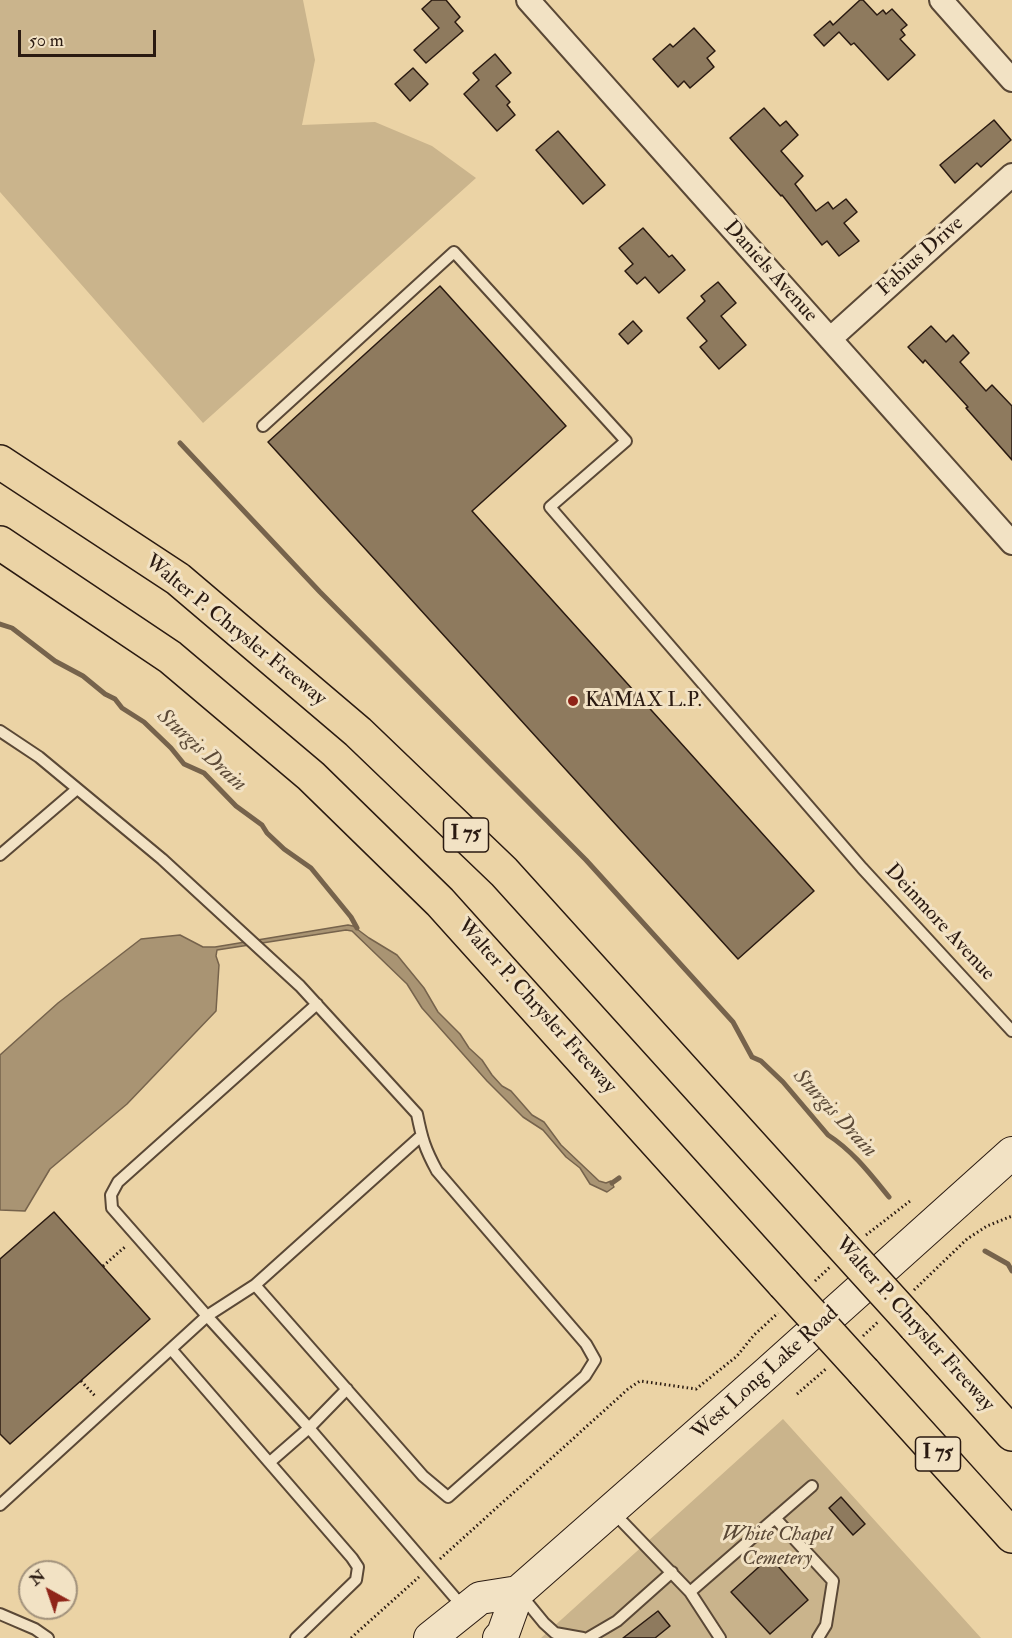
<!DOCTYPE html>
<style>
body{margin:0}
#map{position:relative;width:1012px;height:1638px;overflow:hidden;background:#ebd3a5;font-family:"IM FELL Double Pica",serif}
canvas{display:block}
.north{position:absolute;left:18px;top:1560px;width:60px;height:60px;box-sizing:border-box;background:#f2e2c4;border:2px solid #a2927c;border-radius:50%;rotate:320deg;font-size:16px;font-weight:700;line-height:24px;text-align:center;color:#2a1a11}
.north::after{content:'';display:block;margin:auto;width:21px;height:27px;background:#8f2418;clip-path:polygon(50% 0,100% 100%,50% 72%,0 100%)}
.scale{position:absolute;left:18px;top:30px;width:138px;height:27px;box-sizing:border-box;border:3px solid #2a1a11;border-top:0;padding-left:8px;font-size:18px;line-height:21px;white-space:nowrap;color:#2a1a11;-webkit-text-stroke:4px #f2e2c4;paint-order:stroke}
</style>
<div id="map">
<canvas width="1012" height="1638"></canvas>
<div class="north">N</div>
<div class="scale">50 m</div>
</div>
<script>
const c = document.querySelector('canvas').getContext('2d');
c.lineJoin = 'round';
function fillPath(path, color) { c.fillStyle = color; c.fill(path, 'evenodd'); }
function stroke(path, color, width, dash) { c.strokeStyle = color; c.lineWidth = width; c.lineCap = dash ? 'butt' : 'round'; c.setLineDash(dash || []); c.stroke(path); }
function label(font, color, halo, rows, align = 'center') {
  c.font = font + ' "IM FELL Double Pica",serif'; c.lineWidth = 6; c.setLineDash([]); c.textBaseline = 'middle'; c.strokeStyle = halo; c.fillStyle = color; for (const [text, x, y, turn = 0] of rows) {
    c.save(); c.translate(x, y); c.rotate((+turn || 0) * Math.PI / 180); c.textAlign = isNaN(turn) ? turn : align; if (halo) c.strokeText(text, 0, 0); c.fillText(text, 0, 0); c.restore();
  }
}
fillPath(new Path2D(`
 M 0,0 L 303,0 L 315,60 L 302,125 L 375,122 L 432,146 L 476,178 L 203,423 L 0,192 Z
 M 783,1419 L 981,1638 L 541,1638 Z`), '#cab48c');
const water = new Path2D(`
 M 348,925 L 353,926 L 369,938 L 397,955 L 424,988 L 438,1012 L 460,1034 L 469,1048 L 482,1060 L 492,1075 L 502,1086 L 511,1091 L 532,1115 L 544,1122 L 561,1145 L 599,1181 L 606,1183 L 611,1181 L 614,1187 L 607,1192 L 590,1184 L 580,1168 L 566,1157 L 543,1130 L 523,1117 L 487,1081 L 422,1008 L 407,984 L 352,931 L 346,930 L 217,950 L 216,956 L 219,965 L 216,1011 L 127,1104 L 50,1169 L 25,1211 L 0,1210 L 0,1055 L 58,1003 L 141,939 L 180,935 L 203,947 L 215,947 Z`);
fillPath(water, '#a99473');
stroke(water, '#76634c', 1.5);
stroke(new Path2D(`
 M 180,443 L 320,592 L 586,860 L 733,1022 L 752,1057 L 761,1061 L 783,1082 L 828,1135 C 853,1151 871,1175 889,1197
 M 0,624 L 12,628 L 55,661 L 83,676 L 105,694 L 115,699 L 122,708 L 144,722 L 171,748 L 184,764 L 204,773 L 236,806 L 262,825 L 267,833 L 284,849 L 311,868 L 351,917 L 357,928
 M 612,1183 L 619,1178
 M 985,1251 L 1008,1264 L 1012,1271`), '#76634c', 5);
const building = new Path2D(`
 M 432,0 L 446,0 L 460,17 L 455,22 L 463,31 L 426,63 L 414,50 L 439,28 L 422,9 Z
 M 860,0 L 863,0 L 877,15 L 883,10 L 886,14 L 892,9 L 907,25 L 901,30 L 905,35 L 900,39 L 915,55 L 888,80 L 854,43 L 851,45 L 839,32 L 824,46 L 814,35 L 830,21 L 833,25 Z
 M 694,28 L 715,51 L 707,58 L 714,67 L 690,88 L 684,81 L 678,87 L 653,59 L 670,44 L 673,47 Z
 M 495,54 L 511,73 L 496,86 L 510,102 L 507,105 L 515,115 L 497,131 L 464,94 L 479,80 L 473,73 Z
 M 413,68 L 428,84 L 410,101 L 395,84 Z
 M 764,108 L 780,126 L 786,121 L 798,135 L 781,151 L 803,176 L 795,184 L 816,211 L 828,202 L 833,209 L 846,199 L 857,212 L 844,223 L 859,241 L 839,256 L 827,241 L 822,245 L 782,195 L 781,196 L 730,138 Z
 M 994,120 L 1011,140 L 981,167 L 977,163 L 955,183 L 940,165 Z
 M 558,131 L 605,185 L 583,204 L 536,150 Z
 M 643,228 L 669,257 L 672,255 L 685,270 L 659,293 L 645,277 L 637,284 L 625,271 L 633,264 L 619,248 Z
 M 718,282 L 736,303 L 721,316 L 746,345 L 719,369 L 700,347 L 707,341 L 687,318 L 705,301 L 701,296 Z
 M 440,286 L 566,426 L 472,511 L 814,891 L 738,959 L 268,442 Z
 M 633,321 L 642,331 L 628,344 L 619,334 Z
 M 931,326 L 946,342 L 953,335 L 969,353 L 960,362 L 986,391 L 992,385 L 1012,406 L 1012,460 L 966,408 L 968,407 L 925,360 L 923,363 L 908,347 Z
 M 54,1212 L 150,1319 L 10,1444 L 0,1434 L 0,1259 Z
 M 841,1497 L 865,1524 L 853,1535 L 829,1508 Z
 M 770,1557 L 808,1600 L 770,1634 L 731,1592 Z
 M 658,1611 L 670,1626 L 655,1638 L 623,1638 Z`);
fillPath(building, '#8e7a5e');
stroke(building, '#2a1a11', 1.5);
const lane = new Path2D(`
 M 263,426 L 454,252 L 626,441 L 550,507 L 862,868 L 1012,1031
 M 0,731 L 39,757 L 162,859 L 300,986 L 417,1114 C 422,1139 425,1149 437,1171 L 586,1344 L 595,1360 L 585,1376 L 448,1497 L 423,1476 L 255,1285 L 421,1136
 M 0,855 L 77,789
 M 255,1285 L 207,1316 L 112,1208 L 111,1195 L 118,1182 L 317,1004
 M 171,1349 L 352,1558 L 358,1567 L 356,1580 L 296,1638
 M 270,1462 L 309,1428 L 347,1389
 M 0,1505 L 207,1316 L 309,1428 L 463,1607
 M 612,1511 L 690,1592 L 720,1638
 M 775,1518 L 833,1581 L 826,1625 L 818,1638
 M 690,1592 L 812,1486
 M 521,1595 L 544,1623 L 555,1633 L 583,1638
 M 0,1614 L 35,1629 L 48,1638
 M 588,1638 L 617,1621 L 672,1572`);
const street = new Path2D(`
 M 528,0 L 1012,543
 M 941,0 L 1012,80
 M 830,339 L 1012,175`);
const secondary = new Path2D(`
 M 430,1638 L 480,1598 L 518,1592
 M 499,1638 L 503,1634 L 518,1592 L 767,1373 L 1012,1153`);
const highway = new Path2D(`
 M 0,462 L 178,579 L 358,732 L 504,872 L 836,1239
 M 0,543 L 170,657 L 311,776 L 440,902 L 784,1284
 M 915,1326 L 1012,1434
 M 864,1372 L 1012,1536`);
stroke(lane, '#5a4836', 14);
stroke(street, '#5a4836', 26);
stroke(secondary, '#2a1a11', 34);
stroke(highway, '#2a1a11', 36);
stroke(new Path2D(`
 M 866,1235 L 910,1201
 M 103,1266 L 126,1246
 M 815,1281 L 830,1267
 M 914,1290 L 967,1239 L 987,1226 L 1012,1216
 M 863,1336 L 878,1322
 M 81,1381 L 96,1397
 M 797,1394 L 827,1368
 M 440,1559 L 628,1389 L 640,1381 L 696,1389 L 737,1356 L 754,1335 L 778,1313
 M 351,1638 L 419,1577`), '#2a1a11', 3, [1.5, 3]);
stroke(lane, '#f2e2c4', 10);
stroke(street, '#f2e2c4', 22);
stroke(secondary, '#f2e2c4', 32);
stroke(highway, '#ebd3a5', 33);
const highwayBridge = new Path2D(`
 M 836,1239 L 915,1326
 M 784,1284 L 864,1372`);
stroke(highwayBridge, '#2a1a11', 36, []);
stroke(highwayBridge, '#ebd3a5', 33);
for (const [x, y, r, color] of [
 [573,701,6,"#8f2418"]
]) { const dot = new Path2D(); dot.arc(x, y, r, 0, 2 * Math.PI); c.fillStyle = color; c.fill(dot); stroke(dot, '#f2e2c4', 2); }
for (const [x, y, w] of [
 [466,835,45],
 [938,1454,45]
]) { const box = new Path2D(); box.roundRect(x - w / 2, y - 17, w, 34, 4.5); c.fillStyle = '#f2e2c4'; c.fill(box); stroke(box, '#2a1a11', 1.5); }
label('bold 20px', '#2a1a11', null, [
 ["I 75",466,835],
 ["I 75",938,1454]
]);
label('21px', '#2a1a11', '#f2e2c4', [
 ["Fabius Drive",921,257,-42],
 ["Daniels Avenue",770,272,48],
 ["Walter P. Chrysler Freeway",235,631,39],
 ["Deinmore Avenue",939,923,47],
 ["Walter P. Chrysler Freeway",536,1007,48],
 ["Walter P. Chrysler Freeway",914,1325,48],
 ["West Long Lake Road",766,1374,-42]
]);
label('21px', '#2a1a11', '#f2e2c4', [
 ["KAMAX L.P.",585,701]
], 'left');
label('italic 21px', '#5a4836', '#f2e2c4', [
 ["White Chapel",777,1535],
 ["Cemetery",777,1559]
]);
label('italic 22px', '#5d4b38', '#f2e2c4', [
 ["Sturgis Drain",201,751,42],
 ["Sturgis Drain",834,1114,47]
]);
</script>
